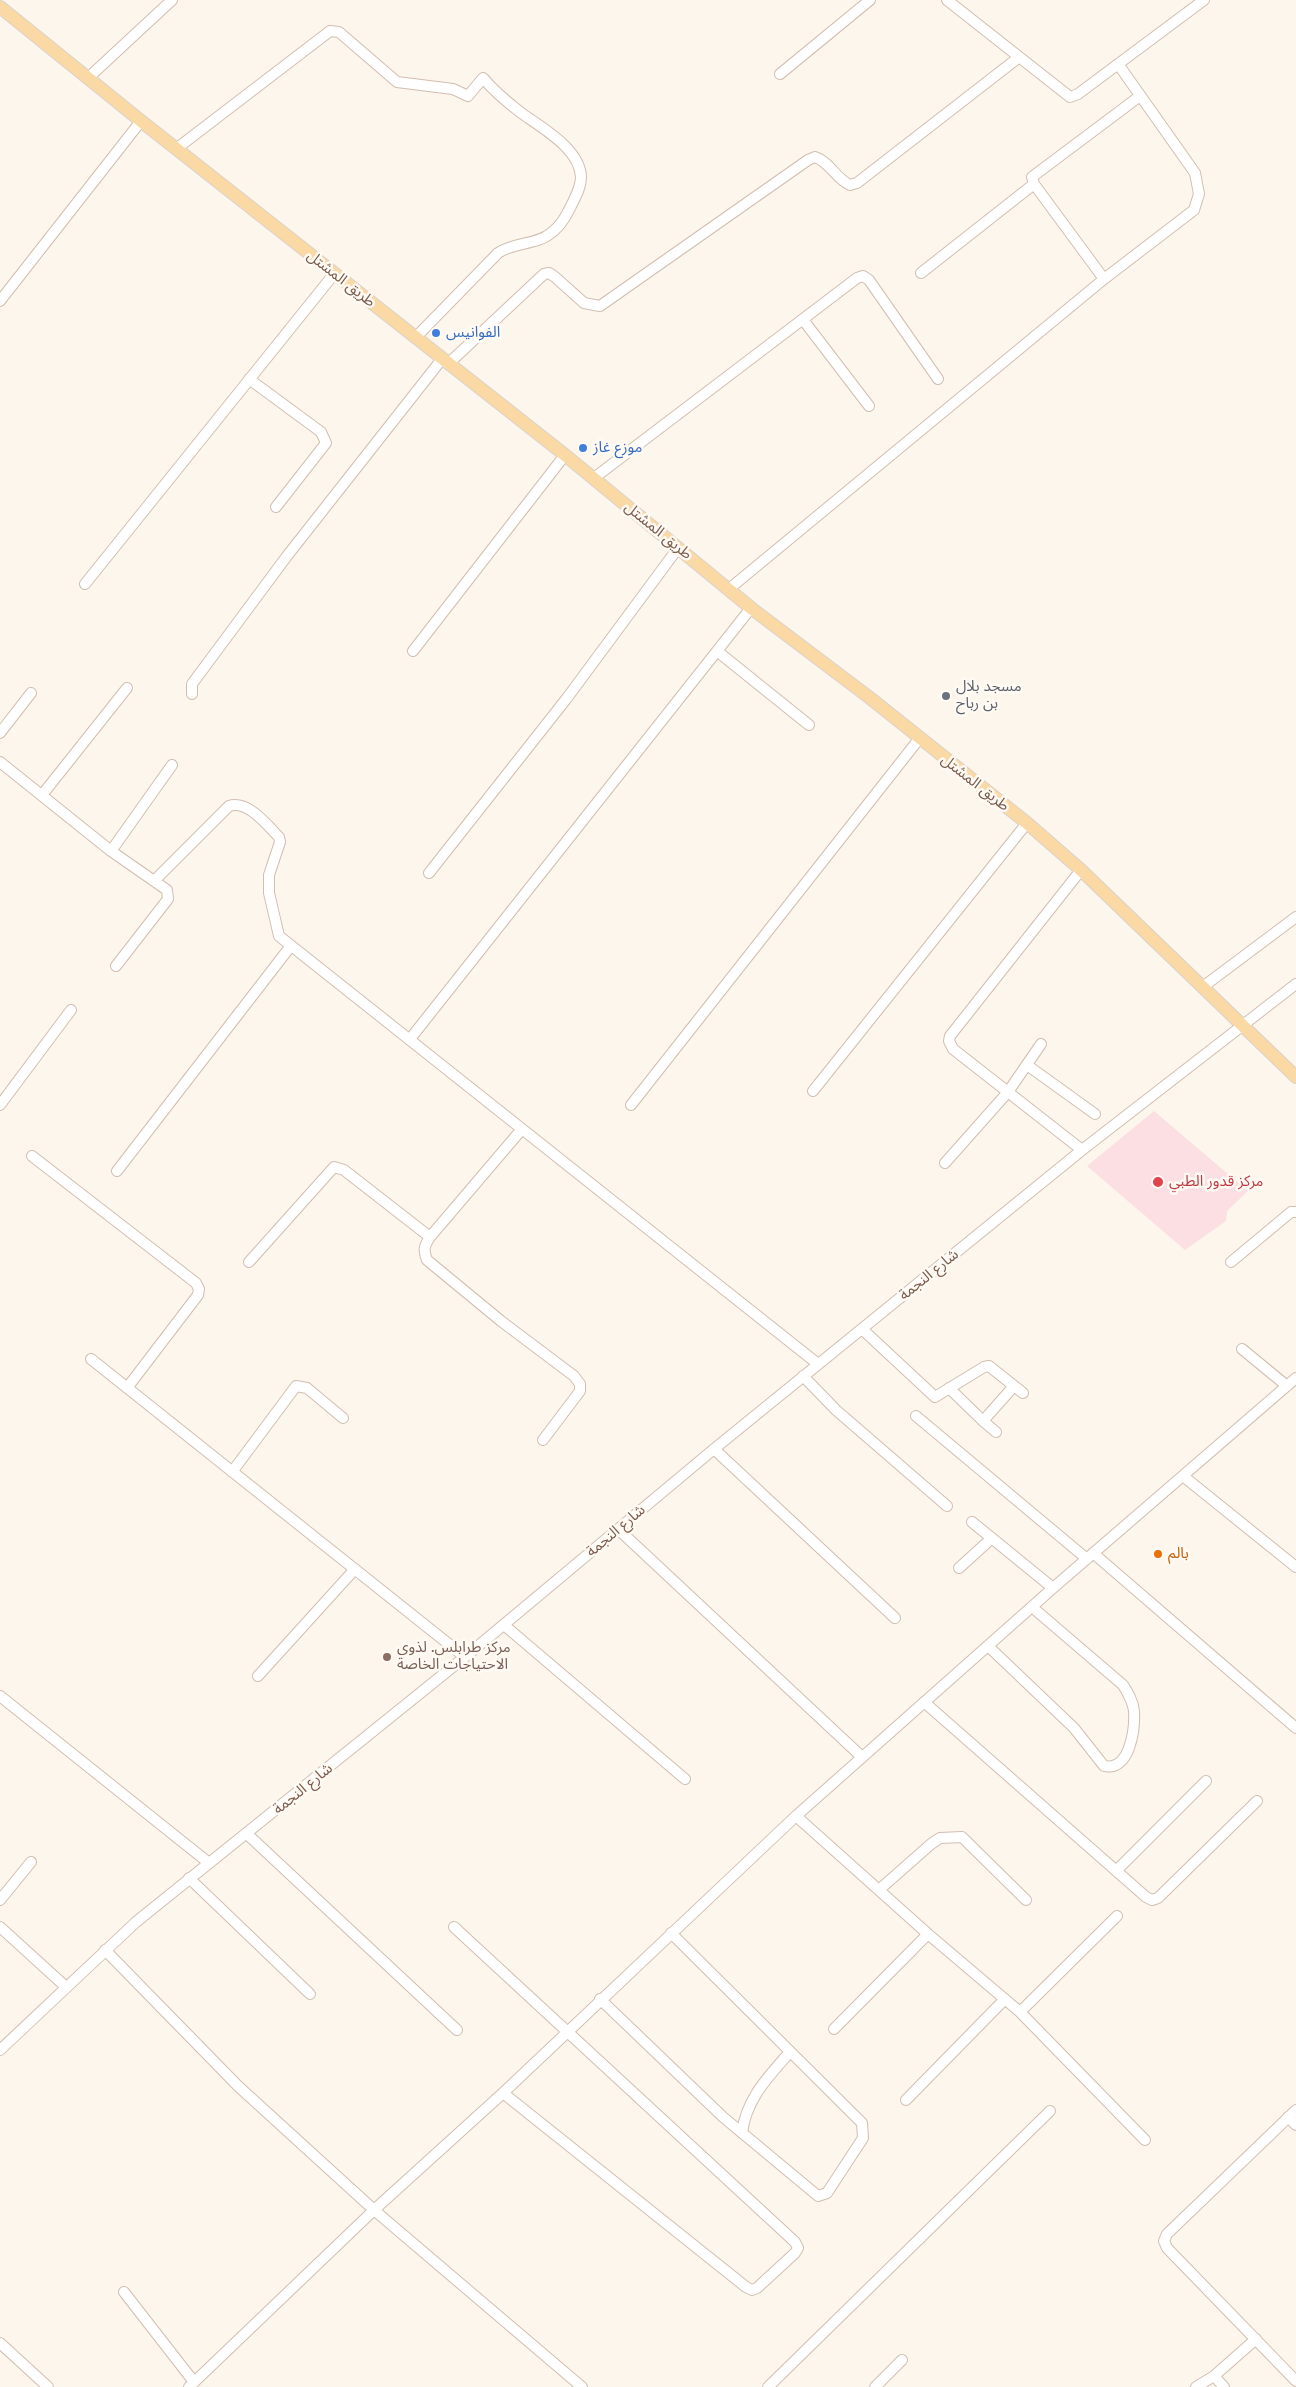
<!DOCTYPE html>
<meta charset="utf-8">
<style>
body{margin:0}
canvas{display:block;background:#fdf6ec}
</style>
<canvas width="1296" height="2387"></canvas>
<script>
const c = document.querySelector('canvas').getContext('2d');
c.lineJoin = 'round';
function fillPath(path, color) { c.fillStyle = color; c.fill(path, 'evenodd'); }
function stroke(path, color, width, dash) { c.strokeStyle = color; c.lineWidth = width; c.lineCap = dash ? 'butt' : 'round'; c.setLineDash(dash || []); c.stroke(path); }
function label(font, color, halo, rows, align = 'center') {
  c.font = font + ' "Fira Sans","Noto Sans Arabic",sans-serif'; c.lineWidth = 5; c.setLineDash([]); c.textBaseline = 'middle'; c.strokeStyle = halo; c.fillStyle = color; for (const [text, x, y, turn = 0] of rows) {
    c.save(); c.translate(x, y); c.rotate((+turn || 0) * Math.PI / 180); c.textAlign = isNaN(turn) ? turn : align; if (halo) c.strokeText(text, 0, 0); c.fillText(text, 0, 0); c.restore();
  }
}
fillPath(new Path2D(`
 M 1154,1111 L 1248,1191 L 1227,1211 L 1226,1221 L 1185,1250 L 1087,1166 Z`), '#fbdfe3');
const minor = new Path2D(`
 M 947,0 L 1070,97 L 1078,94 L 1204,0
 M 780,74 L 870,0
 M 88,78 L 172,0
 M 176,149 L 330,31 L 339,32 L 397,82 L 453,89 L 468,96 L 483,78 C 494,91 507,102 520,112 C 540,127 580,148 581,177 C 581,186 577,194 573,202 C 567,214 562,225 551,233 C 537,245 514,242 498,253 L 415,338
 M 921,273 L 1034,184
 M 1104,279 L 1034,184 L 1032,177 L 1140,96
 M 0,301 L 141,121
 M 804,321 L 869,406
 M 448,364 L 544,274 L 549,273 L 555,277 L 584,303 L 600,306 L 808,160 L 815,157 C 830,162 836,179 850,185 L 857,183 L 1018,58
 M 249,379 L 321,432 L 326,443 L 276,507
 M 594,478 L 857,278 L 863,276 L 869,280 L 938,379
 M 85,584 L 334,274
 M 729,589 L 1104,279 L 1194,210 L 1199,194 L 1195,173 L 1118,64
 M 413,651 L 565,455
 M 717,651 L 809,725
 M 192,694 L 192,684 L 287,556 L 442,359
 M 0,733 L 31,693
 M 0,762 L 111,851 L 167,890 L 168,899 L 116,966
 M 42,795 L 127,688
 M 111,851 L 172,765
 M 1081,870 L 950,1036 L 949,1041 L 953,1049 L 1082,1150
 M 429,873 L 567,698 L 678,548
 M 155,880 L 229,806 C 248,800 266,824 279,837 L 280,842 L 269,875 L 269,893 L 279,936 L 818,1364
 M 1204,986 L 1296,917
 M 410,1039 L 751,608
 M 1027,1065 L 1095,1114
 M 813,1091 L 1027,823
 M 0,1105 L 71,1010
 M 631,1105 L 919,739
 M 522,1129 L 430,1237 C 424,1246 423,1250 427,1260 L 501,1321 L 574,1376 L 580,1384 L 580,1391 L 543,1440
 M 32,1156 L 196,1283 L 199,1289 L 198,1295 L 127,1388
 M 945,1163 L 1008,1092 L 1041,1044
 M 117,1171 L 290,947
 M 249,1262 L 334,1167 L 344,1170 L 430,1237
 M 1231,1262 L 1291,1212 L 1296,1212
 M 862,1329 L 935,1397 L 984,1367 L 989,1366 L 1023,1393
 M 1242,1349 L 1287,1386
 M 91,1359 L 465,1657
 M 803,1376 L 836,1410 L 947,1506
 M 949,1388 L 983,1421
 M 916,1416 L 1087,1559
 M 996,1432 L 983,1421 L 1014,1386
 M 714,1449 L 895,1618
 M 232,1472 L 296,1386 L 307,1388 L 343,1418
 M 1183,1476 L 1296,1567
 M 972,1522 L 1053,1588
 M 618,1529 L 862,1757
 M 1093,1553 L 1296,1728
 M 959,1568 L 992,1538
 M 504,1625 L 685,1779
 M 988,1646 L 1074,1728 L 1104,1766 C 1130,1772 1135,1729 1134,1711 C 1133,1701 1128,1693 1123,1685 L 1032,1607
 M 258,1676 L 355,1569
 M 0,1696 L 209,1863
 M 924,1702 L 1146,1897 L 1152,1900 L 1158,1898 L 1257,1801
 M 796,1816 L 928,1934 L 1020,2012 L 1145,2140
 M 247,1834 L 457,2030
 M 1116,1871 L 1206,1781
 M 189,1878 L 310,1994
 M 880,1889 L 931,1844 L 940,1838 L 962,1837 L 1026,1900
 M 0,1900 L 31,1862
 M 0,1927 L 66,1987
 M 454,1927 L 795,2242 L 798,2248 L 795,2253 L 757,2288 L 752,2290 L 746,2287 L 503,2093
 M 105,1950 L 238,2086 L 374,2210 L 582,2387
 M 600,1999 L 723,2117 L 812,2191 L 818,2196 L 827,2193 L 863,2138 L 862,2123 L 671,1933
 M 1020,2012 L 1117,1916
 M 834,2029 L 928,1934
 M 0,2050 L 136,1922 L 465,1657 L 714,1449 L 1082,1150 L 1296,984
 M 906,2100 L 1005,1999
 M 1296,2110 L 1167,2234 L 1164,2241 L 1167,2248 L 1296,2381
 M 1288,2117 L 1296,2125
 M 742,2133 C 746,2099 768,2077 790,2052
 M 124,2292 L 194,2382
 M 0,2343 L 48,2387
 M 1214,2376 L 1224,2387
 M 189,2387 L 374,2210 L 503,2093 L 796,1816 L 1053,1588 L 1296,1378
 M 768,2387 L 1050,2111
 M 875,2387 L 902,2360
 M 1196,2387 L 1214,2376 L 1256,2339`);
const major = new Path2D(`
 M 0,7 L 141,121 L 565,455 L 751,608 L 870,698 L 1027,823 L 1081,870 L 1296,1077`);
stroke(minor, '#d1beb0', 12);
stroke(major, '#dad1cd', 14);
stroke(minor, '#fff', 10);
stroke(major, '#fbd9a5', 12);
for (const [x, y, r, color] of [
 [436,333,5,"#3f7fe0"],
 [583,448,5,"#3f7fe0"],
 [946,696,5,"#6b7280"],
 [1158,1182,6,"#e0444e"],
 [1158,1554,5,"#e8710a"],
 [387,1657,5,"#8d6e63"]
]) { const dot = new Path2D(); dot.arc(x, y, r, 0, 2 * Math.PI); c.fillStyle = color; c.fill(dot); stroke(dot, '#fffaf3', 2); }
label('15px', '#7a5c4d', '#fffaf3', [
 ["طريق المشتل",341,279,38],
 ["طريق المشتل",658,531,39],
 ["طريق المشتل",975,783,38],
 ["شارع النجمة",929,1275,-39],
 ["شارع النجمة",616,1531,-40],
 ["شارع النجمة",303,1789,-39]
]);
label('15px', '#366cbe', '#fffaf3', [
 ["الفوانيس",446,333],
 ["موزع غاز",593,448]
], 'left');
label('15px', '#5b616d', '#fffaf3', [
 ["مسجد بلال",956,687],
 ["بن رباح",956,704]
], 'left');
label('15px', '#be3a42', '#fffaf3', [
 ["مركز قدور الطبي",1169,1182]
], 'left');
label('15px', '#c56008', '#fffaf3', [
 ["بالم",1168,1554]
], 'left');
label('15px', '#785e54', '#fffaf3', [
 ["مركز طرابلس. لذوي",397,1648],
 ["الاحتياجات الخاصة",397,1665]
], 'left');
</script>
